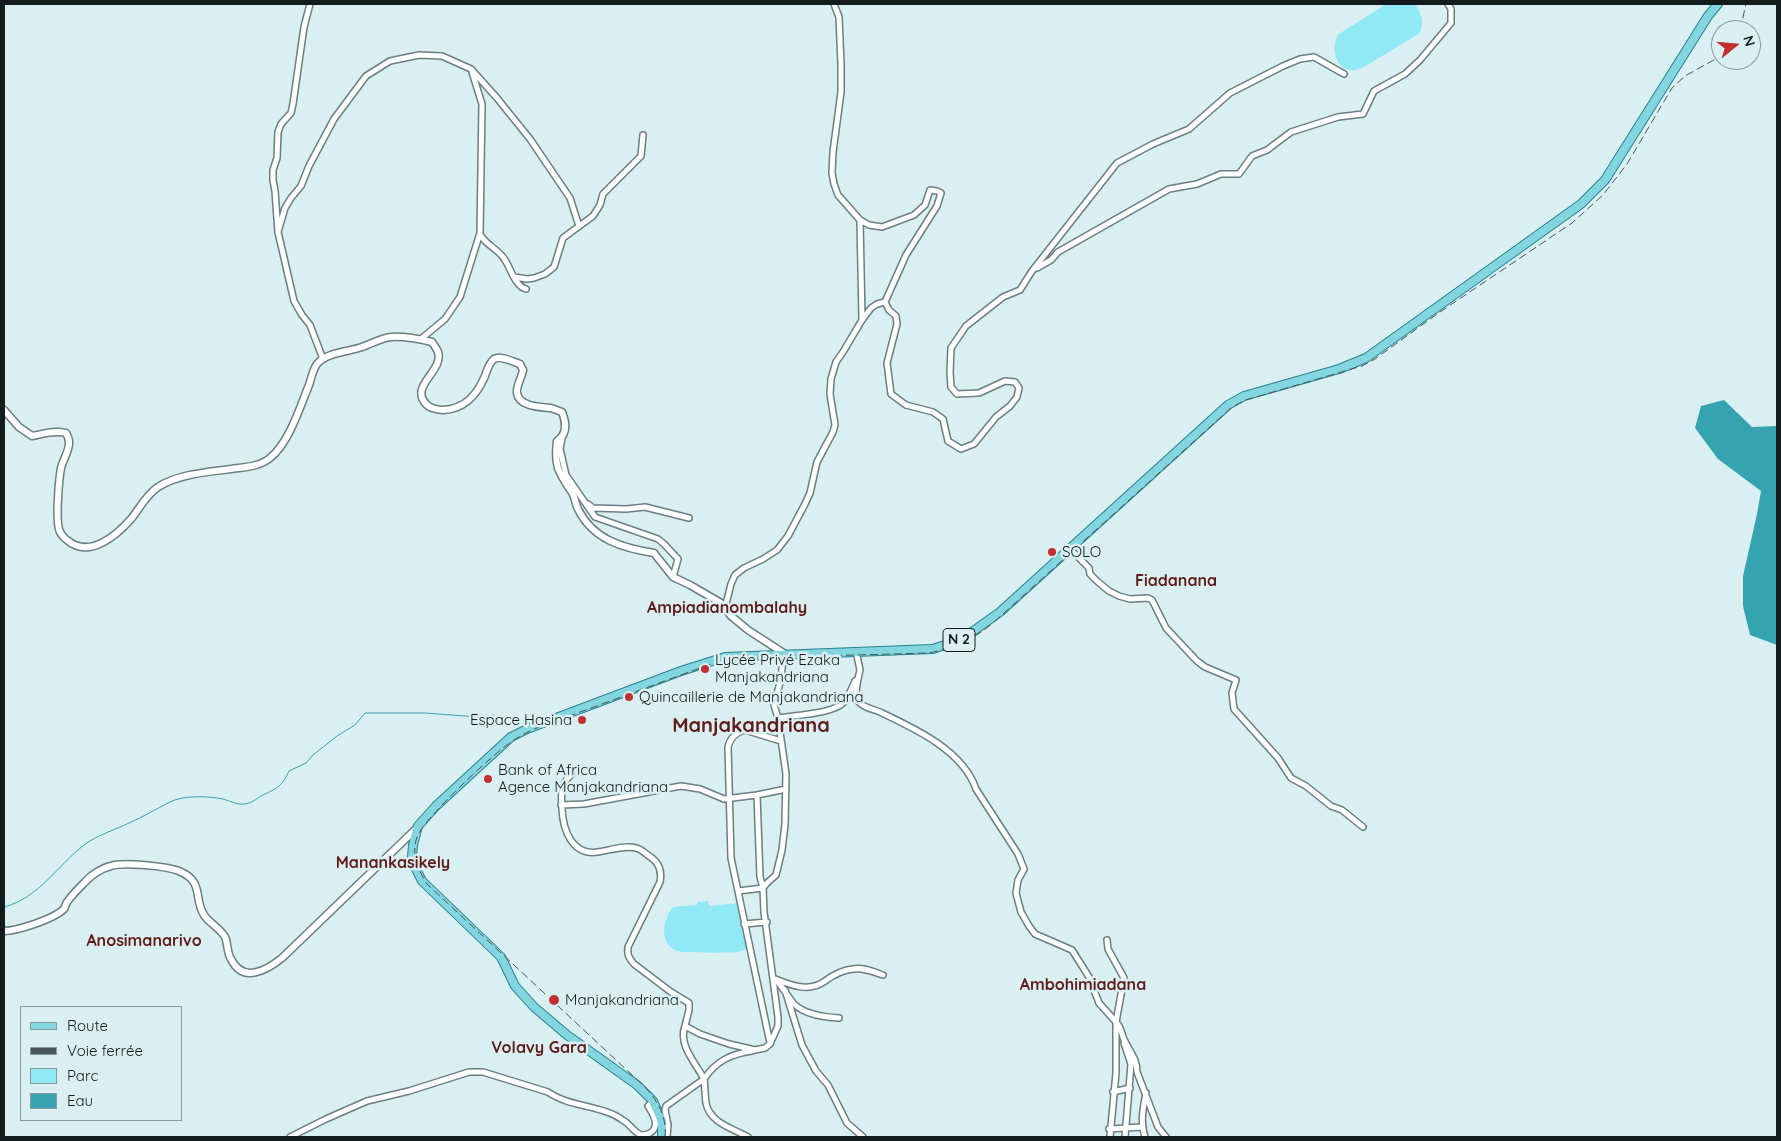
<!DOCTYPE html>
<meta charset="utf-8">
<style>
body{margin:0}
#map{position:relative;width:1781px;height:1141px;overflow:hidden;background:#daeff2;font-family:Quicksand,sans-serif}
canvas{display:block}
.frame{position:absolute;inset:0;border:5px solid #131b1c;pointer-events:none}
.legend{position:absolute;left:20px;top:1006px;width:162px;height:115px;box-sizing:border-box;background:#daeff2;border:1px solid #8a9a9c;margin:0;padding:6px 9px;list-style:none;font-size:15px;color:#131b1c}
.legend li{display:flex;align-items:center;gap:10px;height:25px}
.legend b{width:25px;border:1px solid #8a9a9c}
.north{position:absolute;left:1711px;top:20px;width:50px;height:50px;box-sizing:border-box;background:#daeff2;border:1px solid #8a9a9c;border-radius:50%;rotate:73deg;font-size:14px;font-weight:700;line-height:20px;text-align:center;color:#131b1c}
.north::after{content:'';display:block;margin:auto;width:18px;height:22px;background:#bf302e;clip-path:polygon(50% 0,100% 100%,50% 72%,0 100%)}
</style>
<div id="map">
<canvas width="1781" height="1141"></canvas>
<div class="frame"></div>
<ul class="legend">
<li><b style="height:6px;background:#83d6df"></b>Route</li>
<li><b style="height:6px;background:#4a5557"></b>Voie ferrée</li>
<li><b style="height:14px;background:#90e9f4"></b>Parc</li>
<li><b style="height:14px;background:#36a3b0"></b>Eau</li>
</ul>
<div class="north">N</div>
</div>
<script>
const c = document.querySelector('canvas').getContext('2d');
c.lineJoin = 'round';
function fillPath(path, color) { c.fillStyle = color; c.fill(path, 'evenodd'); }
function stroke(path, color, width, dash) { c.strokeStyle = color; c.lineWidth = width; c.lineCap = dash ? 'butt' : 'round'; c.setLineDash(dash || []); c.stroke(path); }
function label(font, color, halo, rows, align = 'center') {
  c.font = font + ' Quicksand,sans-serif'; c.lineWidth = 5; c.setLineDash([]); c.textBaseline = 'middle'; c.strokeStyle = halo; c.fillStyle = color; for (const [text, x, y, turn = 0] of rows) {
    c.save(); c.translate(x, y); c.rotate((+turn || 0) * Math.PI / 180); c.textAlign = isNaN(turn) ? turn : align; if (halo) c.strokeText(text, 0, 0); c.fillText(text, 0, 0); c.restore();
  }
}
fillPath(new Path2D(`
 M 1386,4 L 1415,4 C 1422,14 1424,22 1420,33 L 1364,67 C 1360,68 1356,71 1352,70 C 1335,70 1330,45 1339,34 Z
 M 708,901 L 709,906 L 739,903 L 748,948 C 744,950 740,952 736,952 C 730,953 682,953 677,951 C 658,944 663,919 673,907 L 697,905 L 697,902 Z`), '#90e9f4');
fillPath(new Path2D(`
 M 1724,400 L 1752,427 L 1777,426 L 1777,645 L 1750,635 L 1743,606 L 1743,576 L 1757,514 L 1761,491 L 1718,459 L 1695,428 L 1701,406 Z`), '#36a3b0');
stroke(new Path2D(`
 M 4,907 C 39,898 57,866 84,845 C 97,835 115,830 129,823 C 143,817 156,809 170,802 C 183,795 208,796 223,799 C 230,801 237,805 245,804 C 253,803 258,797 265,794 C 278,788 283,785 289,771 L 306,763 L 313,755 L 337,736 L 355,725 L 365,713 L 425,713 L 478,717 L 494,715`), '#36a3b0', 1);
const minor = new Path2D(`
 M 310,4 L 304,27 L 293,104 L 291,113 L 281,124 L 278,132 L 277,158 L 273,170 L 273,180 L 275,191 L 278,232 L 294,301 L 302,315 L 310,325 L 323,359
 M 834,4 L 839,17 L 841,64 L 841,92 L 833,152 L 832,173 L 834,184 L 838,195 L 860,220 L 869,225 L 882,227 L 914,215 L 925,205 L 930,190 L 937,191 L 941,193 L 937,206 L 906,255 L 885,302
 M 860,220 L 862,319
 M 278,232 L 285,208 L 291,198 L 301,186 L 309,166 L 334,119 L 366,76 L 390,61 L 419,55 L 442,56 L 471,69 L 497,98 L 530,139 L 570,198 L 579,226
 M 480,234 C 485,245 499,249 505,260 C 511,269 515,286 526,289
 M 1037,268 L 1051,260 L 1058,252 L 1169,189 L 1197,184 L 1221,174 L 1239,174 L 1252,156 L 1267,150 L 1291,132 L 1338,117 L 1363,114 L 1374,91 L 1405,74 L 1420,60 L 1451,23 L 1451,9 L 1448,4
 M 514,277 L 527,279 L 534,278 L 545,274 L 554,267 L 563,238 L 593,216 L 600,205 L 603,194 L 641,156 L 643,135
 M 421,339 L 445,319 L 460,297 L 480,233 L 482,104 L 472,72
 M 562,438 L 560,449 L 566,475 L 595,517 L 658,539 L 664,544 L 678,559 L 673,577
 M 588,504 L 593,508 L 626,509 L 645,507 L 689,518
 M 1071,547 L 1072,551 L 1089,568 L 1090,574 L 1098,582 L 1109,591 L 1119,596 L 1130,599 L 1148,598 L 1152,600 L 1166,628 L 1197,661 L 1205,667 L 1236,680 L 1232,693 L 1234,709 L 1278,758 L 1291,778 L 1306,786 L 1331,806 L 1342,810 L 1363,827
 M 725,608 L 731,584 L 735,575 L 744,568 L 763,559 L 777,550 L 788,536 L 805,504 L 810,493 L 817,462 L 833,432 L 835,425 L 830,394 L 831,379 L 836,362 L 843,352 L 862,320 L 871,308 L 877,304 L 885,302 L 889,310 L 896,316 L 897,324 L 887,363 L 891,394 L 906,405 L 933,412 L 943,419 L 948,441 L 961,449 L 974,444 L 996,417 L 1010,406 L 1017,397 L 1019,388 L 1015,382 L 1005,381 L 979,393 L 957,394 L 951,387 L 950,373 L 951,348 L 966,326 L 1003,297 L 1020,290 L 1032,271 L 1117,163 L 1153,144 L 1189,129 L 1230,93 L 1283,66 L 1300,59 L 1314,57 L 1344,74
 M 858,679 C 857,685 854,696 858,701 C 864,709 875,709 882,713 C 916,729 963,751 976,789 L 1018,854 L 1024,869 L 1018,880 L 1016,893 L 1021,912 L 1029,926 L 1035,934 L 1072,950 L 1089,977 L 1099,1003 L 1116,1022 L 1116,1073 L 1110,1137
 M 778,718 L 774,705 L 781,679 L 783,659 L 785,654
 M 572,774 C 560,784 561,794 562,809 C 563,830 572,856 598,852 C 611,850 624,845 636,848 C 641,849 645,853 649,856 C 659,862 662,871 660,882 L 628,947 C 627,955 629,958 634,964 L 671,992 L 689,1003 L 689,1010 L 685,1026
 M 561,805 L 584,804 L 681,786 L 700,789 L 724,799 L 757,795
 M 738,891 L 763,888 L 760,877 L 757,795 L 786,789
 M 744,924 L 767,922
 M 1107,940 L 1108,949 L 1124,978 L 1116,1022 C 1121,1027 1121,1031 1123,1037 C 1128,1050 1137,1057 1137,1072 L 1158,1127 L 1166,1137
 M 773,978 C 790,985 809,993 825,981 C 833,975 843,970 853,969 C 863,967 874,972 883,975
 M 777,981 C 783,988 788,997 794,1004 C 805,1015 825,1017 839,1018
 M 785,990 L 802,1045 L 816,1071 L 828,1085 L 847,1123 L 863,1137
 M 770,1043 L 731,858 L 728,747 C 730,738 735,733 745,730 L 781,741
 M 1124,1043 L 1131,1064 L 1125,1137
 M 1113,1092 L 1130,1088
 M 1109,1129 L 1141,1127
 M 290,1137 L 326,1119 L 367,1101 L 409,1091 L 469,1072 L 483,1072 L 548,1092 C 565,1104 587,1105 607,1112 C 613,1114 619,1117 624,1121 C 630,1124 635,1134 642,1135 C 644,1135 648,1134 650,1133 C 661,1126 653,1114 648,1106 L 653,1101
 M 667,1137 L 668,1125 L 665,1110 L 666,1106 L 704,1079 C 695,1062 678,1045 685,1026 L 700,1034 L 729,1044 L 755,1050 L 765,1048 L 770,1044 L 778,1026 L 778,1017 L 764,912 L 763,888 L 767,883 L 776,875 L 782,850 L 785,824 L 786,774 L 778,718 C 794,715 834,714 844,702 C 849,696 852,688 855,681 L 858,679 L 860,670 L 856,651
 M 748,1137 C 732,1128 710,1123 706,1103 C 705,1095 705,1087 704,1079 C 716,1061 731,1054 752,1051
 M 1145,1137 C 1140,1122 1143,1109 1146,1093`);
const tertiary = new Path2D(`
 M 4,410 L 19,427 L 32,436 C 43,434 55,430 66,433 C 74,445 64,456 61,468 C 59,479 55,522 60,532 C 61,534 65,539 67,540 C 89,559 116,536 131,519 C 140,508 146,495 158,487 C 178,474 208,472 231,469 C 244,467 259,467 270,458 C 289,443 300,407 309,385 C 311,379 313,369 317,364 C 327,352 348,352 362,347 C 371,344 381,338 391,337 C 404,336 419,339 432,342 C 434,345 437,349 438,352 C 444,371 409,386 426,404 C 429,408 438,410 443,410 C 465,409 477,395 485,376 C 487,370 489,363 494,359 C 501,355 513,362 520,364 L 523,370 C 522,377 516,386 517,393 C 519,407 541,407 551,408 C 554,409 559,411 562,412 C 566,422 568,434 557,441 C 554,465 558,472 571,491 C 575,496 575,503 578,509 C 593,540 623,548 654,553 L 673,577 L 690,585 L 721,603 L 731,616 L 748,630 L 785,654
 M 4,931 C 17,931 54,919 64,909 C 65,907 66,904 67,902 C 72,895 79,888 85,882 C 91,875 102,868 111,866 C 123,862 166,866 179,871 C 205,882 193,898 204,915 C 209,923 220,928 225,937 C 228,944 227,953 231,959 C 243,984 267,970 282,958 L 418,827`);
const primary = new Path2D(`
 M 662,1137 L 662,1121 L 653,1101 L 637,1085 L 567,1035 L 534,1007 L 515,986 L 501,957 L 422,881 L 416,869 L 412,857 L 413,845 L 418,826 L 436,806 L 511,737 L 527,729 L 681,671 L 725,657 L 933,649 L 962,639 L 1000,612 L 1228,405 L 1244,396 L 1339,369 L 1366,358 L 1581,204 L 1605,180 L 1708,16 L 1718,4`);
stroke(minor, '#6b7e81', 8);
stroke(tertiary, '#6b7e81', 9);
stroke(primary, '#26828d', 10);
stroke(minor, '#fff', 5);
stroke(tertiary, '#fff', 6);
stroke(primary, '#83d6df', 8);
stroke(new Path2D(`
 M 1740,30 L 1746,4
 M 665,1137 C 667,1117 658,1101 645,1087 L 427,884 C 418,870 411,854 417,837 C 423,819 496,751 514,740 C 520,736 528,732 534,729 L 711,664 L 731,660 L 784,657 L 928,653 C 953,649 974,639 993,623 L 1232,407 L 1246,400 L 1362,366 L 1375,359 L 1440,312 L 1572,223 L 1603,195 L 1627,164 L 1672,88 L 1685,76 L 1721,56`), '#4a5557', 1, [8, 4]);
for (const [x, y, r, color] of [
 [1052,552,5,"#bf302e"],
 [705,669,5,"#bf302e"],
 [629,697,5,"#bf302e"],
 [582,720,5,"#bf302e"],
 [488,779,5,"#bf302e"],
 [554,1000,6,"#bf302e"]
]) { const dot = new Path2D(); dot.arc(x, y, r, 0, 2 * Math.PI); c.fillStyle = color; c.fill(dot); stroke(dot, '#daeff2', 2); }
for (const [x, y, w] of [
 [959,640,32]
]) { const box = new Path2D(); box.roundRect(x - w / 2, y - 11.5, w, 23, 4); c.fillStyle = '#daeff2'; c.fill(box); stroke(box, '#131b1c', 1); }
label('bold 14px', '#131b1c', null, [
 ["N 2",959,640]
]);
label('15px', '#131b1c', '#daeff2', [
 ["SOLO",1062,552],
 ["Lycée Privé Ezaka",715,660],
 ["Manjakandriana",715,677],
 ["Quincaillerie de Manjakandriana",639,697],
 ["Espace Hasina",572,720,"right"],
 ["Bank of Africa",498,770],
 ["Agence Manjakandriana",498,787],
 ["Manjakandriana",565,1000]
], 'left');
label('bold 16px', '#601c19', '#daeff2', [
 ["Fiadanana",1176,581],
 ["Ampiadianombalahy",727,608],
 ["Manankasikely",393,863],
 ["Anosimanarivo",144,941],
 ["Ambohimiadana",1083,985],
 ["Volavy Gara",539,1048]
]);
label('bold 20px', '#601c19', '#daeff2', [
 ["Manjakandriana",751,726]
]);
</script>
